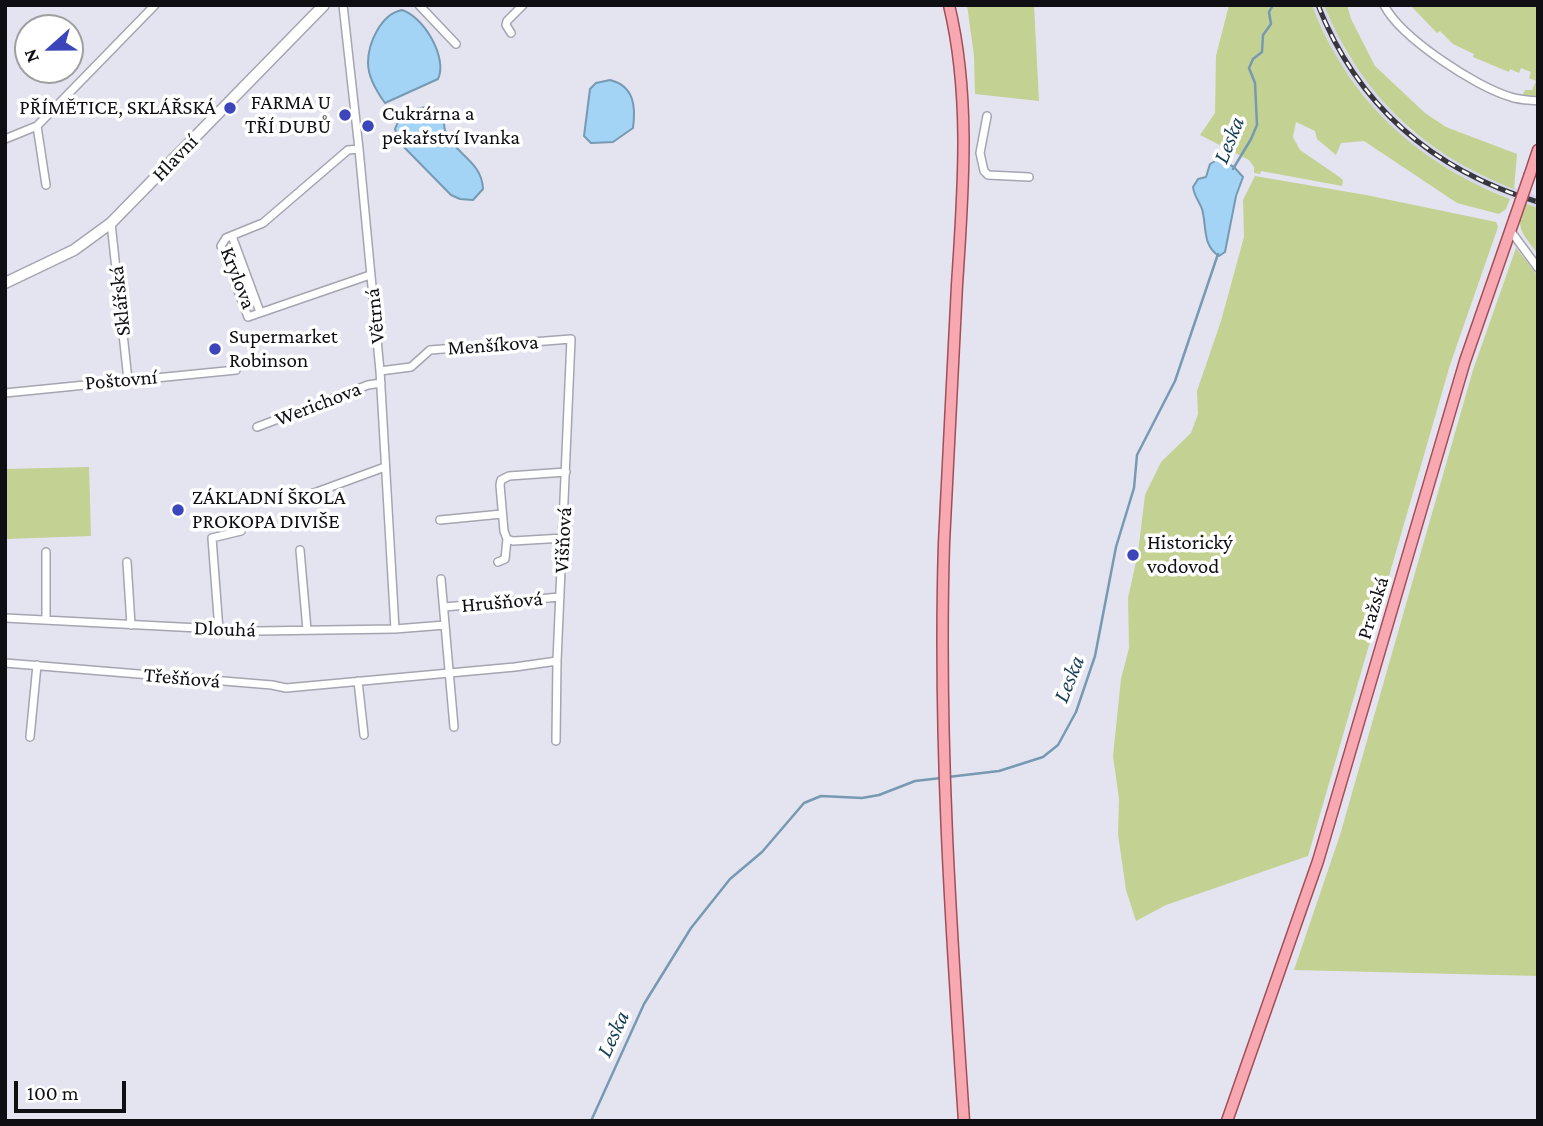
<!DOCTYPE html>
<meta charset="utf-8">
<style>
body{margin:0}
#map{position:relative;width:1543px;height:1126px;overflow:hidden;background:#e3e4f0;font-family:"Crimson Pro",serif}
canvas{display:block}
.frame{position:absolute;inset:0;border:7px solid #0f0f13;pointer-events:none}
.north{position:absolute;left:14px;top:14px;width:70px;height:70px;box-sizing:border-box;background:#fff;border:2px solid #9f9fa1;border-radius:50%;rotate:249deg;font-size:19px;font-weight:700;line-height:28px;text-align:center;color:#0f0f13}
.north::after{content:'';display:block;margin:auto;width:24px;height:32px;background:#3c46ba;clip-path:polygon(50% 0,100% 100%,50% 72%,0 100%)}
.scale{position:absolute;left:14px;top:1081px;width:112px;height:32px;box-sizing:border-box;border:4px solid #0f0f13;border-top:0;padding-left:9px;font-size:21px;line-height:24px;white-space:nowrap;color:#0f0f13;-webkit-text-stroke:5px #fff;paint-order:stroke}
</style>
<div id="map">
<canvas width="1543" height="1126"></canvas>
<div class="frame"></div>
<div class="north">N</div>
<div class="scale">100 m</div>
</div>
<script>
const c = document.querySelector('canvas').getContext('2d');
c.lineJoin = 'round';
function fillPath(path, color) { c.fillStyle = color; c.fill(path, 'evenodd'); }
function stroke(path, color, width, dash) { c.strokeStyle = color; c.lineWidth = width; c.lineCap = dash ? 'butt' : 'round'; c.setLineDash(dash || []); c.stroke(path); }
function label(font, color, halo, rows, align = 'center') {
  c.font = font + ' "Crimson Pro",serif'; c.lineWidth = 7; c.setLineDash([]); c.textBaseline = 'middle'; c.strokeStyle = halo; c.fillStyle = color; for (const [text, x, y, turn = 0] of rows) {
    c.save(); c.translate(x, y); c.rotate((+turn || 0) * Math.PI / 180); c.textAlign = isNaN(turn) ? turn : align; if (halo) c.strokeText(text, 0, 0); c.fillText(text, 0, 0); c.restore();
  }
}
fillPath(new Path2D(`
 M 1312,5 L 1324,5 L 1347,54 L 1387,106 L 1409,129 L 1435,148 L 1480,175 L 1538,196 L 1538,208 L 1475,185 L 1429,157 L 1402,137 L 1378,114 L 1337,60 Z`), '#d6d7ea');
fillPath(new Path2D(`
 M 967,5 L 1034,5 L 1039,101 L 975,94 L 974,56 Z
 M 1229,5 L 1312,5 C 1348,100 1417,163 1510,199 L 1506,209 L 1499,214 L 1457,203 L 1364,141 L 1341,143 L 1336,155 L 1317,139 L 1315,131 L 1296,122 L 1293,137 L 1300,150 L 1338,176 L 1343,180 L 1342,186 L 1261,171 L 1260,174 L 1254,173 L 1254,167 L 1249,160 L 1200,135 L 1215,113 L 1216,56 Z
 M 1324,5 L 1347,5 L 1351,19 L 1375,66 L 1425,113 L 1446,127 L 1517,154 L 1514,189 C 1423,154 1361,95 1324,5 Z
 M 1538,5 L 1538,99 L 1522,97 L 1525,90 L 1532,90 L 1536,81 L 1529,78 L 1531,72 L 1521,68 L 1519,73 L 1510,69 L 1509,72 L 1473,57 L 1474,54 L 1453,44 L 1440,31 L 1437,33 L 1411,6 Z
 M 1255,176 L 1366,195 L 1496,222 L 1498,227 L 1450,365 L 1308,856 L 1166,905 L 1136,921 L 1126,890 L 1118,834 L 1119,799 L 1113,756 L 1121,679 L 1129,648 L 1128,598 L 1138,553 L 1145,495 L 1161,462 L 1191,433 L 1198,414 L 1197,391 L 1221,321 L 1244,237 L 1243,200 Z
 M 1526,204 L 1538,208 L 1538,254 C 1524,235 1513,228 1526,204 Z
 M 1516,248 L 1538,276 L 1538,976 L 1294,970 L 1340,835 L 1473,370 Z
 M 89,467 L 91,536 L 5,539 L 5,469 Z`), '#c3d192');
const water = new Path2D(`
 M 402,10 C 424,17 448,58 438,79 L 385,103 C 377,92 368,77 368,63 C 368,43 381,14 402,10 Z
 M 610,80 C 634,86 636,106 633,128 L 613,142 L 591,143 L 584,136 L 590,89 L 596,83 Z
 M 427,107 C 431,108 435,108 438,110 C 445,114 443,123 445,130 C 453,154 482,160 483,189 L 473,200 L 460,199 L 451,195 L 399,142 L 395,129 C 401,112 410,109 427,107 Z
 M 1219,159 L 1234,167 L 1243,177 L 1236,196 L 1225,252 L 1219,256 C 1202,245 1207,227 1202,209 C 1199,201 1194,196 1193,187 L 1198,179 L 1206,177 L 1210,164 Z`);
fillPath(water, '#a3d4f6');
stroke(water, '#7799b2', 2);
stroke(new Path2D(`
 M 1233,169 L 1251,139 L 1257,125 L 1255,83 L 1249,68 L 1253,59 L 1262,52 L 1263,35 L 1271,24 L 1269,12 L 1273,5
 M 948,777 L 999,771 L 1043,757 L 1058,745 L 1076,712 L 1095,656 L 1116,547 L 1134,488 L 1137,455 L 1175,381 L 1218,254
 M 591,1121 L 644,1004 L 691,928 L 730,879 L 762,852 L 804,803 L 821,796 L 862,798 L 879,795 L 915,781 L 941,778`), '#7799b2', 2.5);
const street = new Path2D(`
 M 343,5 L 359,149 L 380,371 L 395,629
 M 419,5 L 456,44
 M 1384,5 C 1401,38 1476,87 1511,97 C 1519,100 1529,100 1538,101
 M 511,33 L 506,25 L 507,21 L 523,5
 M 987,116 L 980,153 L 984,171 L 988,175 L 1029,177
 M 37,126 L 46,185
 M 5,139 L 37,126 L 155,5
 M 359,149 L 348,150 L 263,223 L 226,238 L 221,246 L 248,317 L 370,275
 M 111,223 L 128,380
 M 1510,230 L 1538,268
 M 232,236 L 260,312
 M 380,371 L 411,367 L 430,350 L 571,339 L 557,661 L 556,741
 M 5,393 L 236,370
 M 257,427 L 368,385 L 381,383
 M 292,501 L 385,467
 M 440,520 L 502,514
 M 564,538 L 513,541 L 507,539 L 504,531 L 500,485 L 501,480 L 509,476 L 566,472
 M 300,550 L 307,630
 M 46,552 L 46,620
 M 127,562 L 131,625
 M 498,562 L 505,559 L 507,539
 M 441,579 L 454,727
 M 444,607 L 560,597
 M 5,618 L 257,631 L 395,629 L 445,625
 M 219,630 L 212,538 L 241,531
 M 5,663 L 272,685 L 286,688 L 515,667 L 557,661
 M 358,681 L 364,735
 M 30,737 L 37,665`);
const secondary = new Path2D(`
 M 5,283 L 74,250 L 111,223 L 324,5`);
const primary = new Path2D(`
 M 949,5 C 971,96 963,193 957,285 C 952,371 948,457 944,543 C 938,736 951,928 964,1121
 M 1530,174 L 1538,150
 M 1227,1121 L 1318,861 L 1465,361 L 1514,220`);
stroke(street, '#a4a5b0', 10);
stroke(secondary, '#a4a5b0', 13);
stroke(primary, '#a24d57', 13);
stroke(street, '#fff', 7);
stroke(secondary, '#fff', 10);
stroke(primary, '#f7a8b0', 10);
const rail = new Path2D(`
 M 1318,5 C 1358,107 1435,171 1538,202`);
stroke(rail, '#36363c', 5);
stroke(rail, '#fff', 2.5, [8]);
const primaryBridge = new Path2D(`
 M 1514,220 L 1530,174`);
stroke(primaryBridge, '#a24d57', 13, []);
stroke(primaryBridge, '#f7a8b0', 10);
for (const [x, y, r, color] of [
 [230,108,7,"#3c46ba"],
 [345,115,7,"#3c46ba"],
 [368,126,7,"#3c46ba"],
 [215,349,7,"#3c46ba"],
 [178,510,7,"#3c46ba"],
 [1133,555,7,"#3c46ba"]
]) { const dot = new Path2D(); dot.arc(x, y, r, 0, 2 * Math.PI); c.fillStyle = color; c.fill(dot); stroke(dot, '#fff', 2.5); }
label('21px', '#0f0f13', '#fff', [
 ["FARMA U",331,103,"right"],
 ["TŘÍ DUBŮ",331,127,"right"],
 ["PŘÍMĚTICE, SKLÁŘSKÁ",216,108,"right"],
 ["Cukrárna a",382,114],
 ["pekařství Ivanka",382,138],
 ["Supermarket",229,337],
 ["Robinson",229,361],
 ["ZÁKLADNÍ ŠKOLA",192,498],
 ["PROKOPA DIVIŠE",192,522],
 ["Historický",1147,543],
 ["vodovod",1147,567]
], 'left');
label('21px', '#0f0f13', '#fff', [
 ["Hlavní",175,158,-46],
 ["Krylova",238,278,69],
 ["Sklářská",120,301,-96],
 ["Větrná",375,316,-96],
 ["Menšíkova",493,345,-4],
 ["Poštovní",121,380,-5],
 ["Werichova",318,404,-21],
 ["Višňová",563,540,-87],
 ["Hrušňová",502,602,-5],
 ["Pražská",1373,608,-73],
 ["Dlouhá",225,629,2],
 ["Třešňová",182,678,5]
]);
label('italic 23px', '#183e54', '#fff', [
 ["Leska",1229,140,-68],
 ["Leska",1069,679,-68],
 ["Leska",613,1034,-65]
]);
</script>
